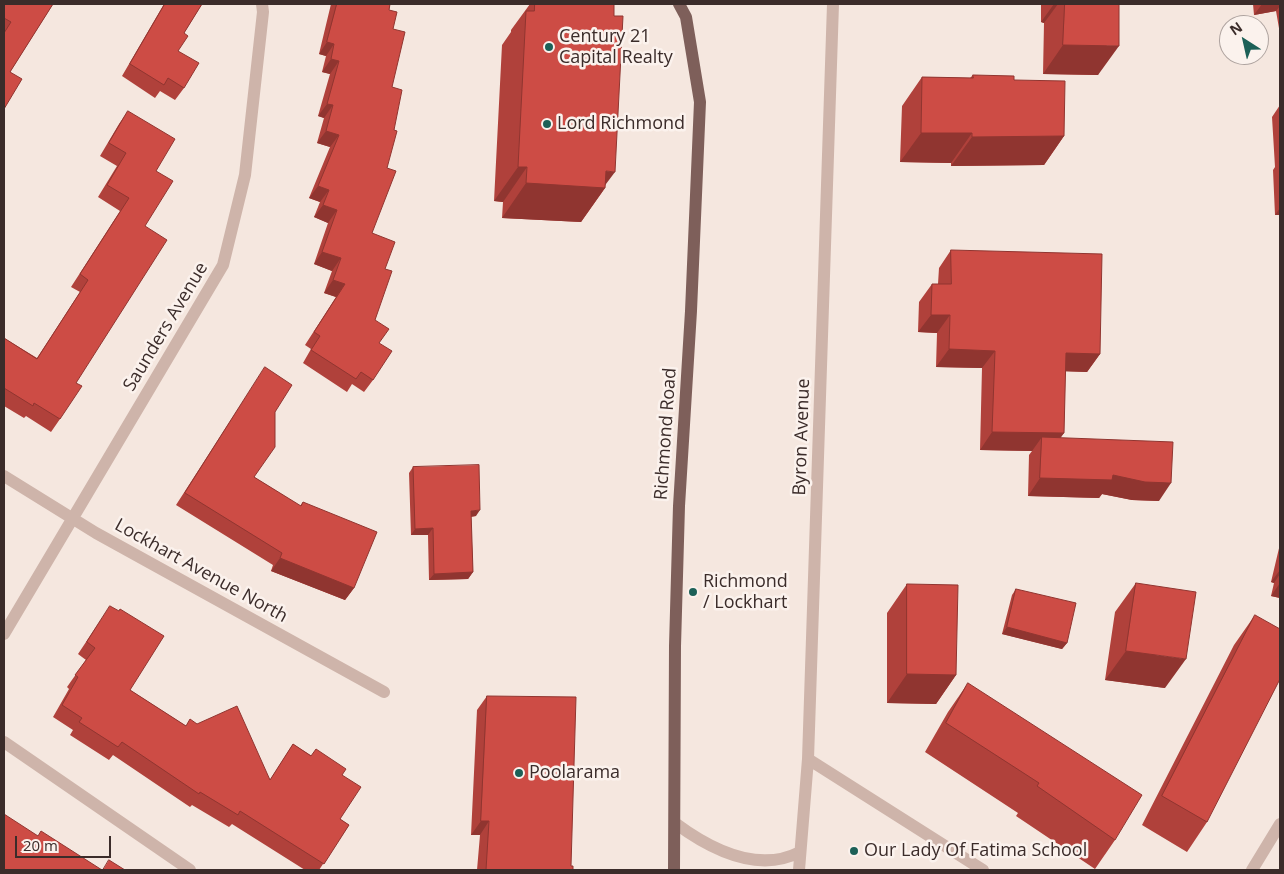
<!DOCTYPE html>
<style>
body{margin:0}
#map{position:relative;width:1284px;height:874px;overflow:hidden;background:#f5e7df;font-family:"Open Sans",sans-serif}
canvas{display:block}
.frame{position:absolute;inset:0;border:5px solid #3b2c2a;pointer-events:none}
.north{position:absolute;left:1219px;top:15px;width:50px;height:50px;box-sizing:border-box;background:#fbf2ed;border:1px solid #aea39f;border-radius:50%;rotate:325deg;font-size:14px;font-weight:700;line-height:20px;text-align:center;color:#3b2c2a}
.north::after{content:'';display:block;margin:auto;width:18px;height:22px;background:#1c6057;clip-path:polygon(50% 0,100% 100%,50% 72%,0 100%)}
.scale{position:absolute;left:15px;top:836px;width:96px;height:22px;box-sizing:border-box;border:2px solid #3b2c2a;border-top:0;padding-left:6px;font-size:15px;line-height:18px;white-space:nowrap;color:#3b2c2a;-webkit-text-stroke:4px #fbf2ed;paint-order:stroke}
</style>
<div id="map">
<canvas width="1284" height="874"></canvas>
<div class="frame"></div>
<div class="north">N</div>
<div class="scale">20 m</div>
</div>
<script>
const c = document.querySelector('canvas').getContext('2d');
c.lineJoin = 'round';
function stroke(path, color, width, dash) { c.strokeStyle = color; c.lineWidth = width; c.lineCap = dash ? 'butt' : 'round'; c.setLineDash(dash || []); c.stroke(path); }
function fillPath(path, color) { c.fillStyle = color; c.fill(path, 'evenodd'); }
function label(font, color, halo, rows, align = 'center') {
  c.font = font + ' "Open Sans",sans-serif'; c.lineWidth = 5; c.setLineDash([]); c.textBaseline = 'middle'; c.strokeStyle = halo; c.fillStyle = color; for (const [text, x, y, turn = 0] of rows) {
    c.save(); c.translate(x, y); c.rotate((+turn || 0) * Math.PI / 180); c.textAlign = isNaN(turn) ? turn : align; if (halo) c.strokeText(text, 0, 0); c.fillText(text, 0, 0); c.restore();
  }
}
stroke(new Path2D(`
 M 4,476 L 96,533 L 384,692
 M 4,634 L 223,265 L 245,175 L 263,12 L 262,4
 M 4,742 L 190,870
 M 808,759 L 983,870
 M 675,823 C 710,849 757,874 800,852
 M 799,870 L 808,759 L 833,4
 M 1252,870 L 1280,824`), '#ceb4aa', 12);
stroke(new Path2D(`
 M 674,870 L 675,646 L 679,506 L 691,311 L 700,102 L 686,17 L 679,4`), '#7e5f5a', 12);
fillPath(new Path2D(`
 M 4,4 L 53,4 L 10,72 L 4,109 Z
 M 164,4 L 202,4 L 184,33 L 178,51 L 184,88 L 175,100 L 160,91 L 155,98 L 122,76 Z
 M 331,4 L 390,4 L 389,10 L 393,29 L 392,87 L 387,168 L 372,233 L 385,269 L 375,320 L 379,343 L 373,380 L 364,392 L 352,384 L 347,392 L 303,363 L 311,349 L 305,345 L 336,297 L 324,293 L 332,271 L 314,264 L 328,223 L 314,217 L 320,202 L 309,198 L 330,147 L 317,143 L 324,118 L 318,116 L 330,74 L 322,72 L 326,56 L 319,54 Z
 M 530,4 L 614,4 L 605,188 L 581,222 L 502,218 L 503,202 L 494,201 L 502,45 L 511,32 L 511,30 Z
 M 1041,4 L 1119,4 L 1098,75 L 1043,74 L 1044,23 L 1041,22 Z
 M 1253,4 L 1280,4 L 1280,34 L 1276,11 L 1254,15 Z
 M 973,75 L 1014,80 L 1064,136 L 1044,165 L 951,166 L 951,163 L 900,162 L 902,106 L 922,77 L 970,78 Z
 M 1280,105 L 1280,215 L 1275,215 L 1273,170 L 1275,167 L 1272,117 Z
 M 128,111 L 145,226 L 60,419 L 51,432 L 26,416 L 24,418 L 4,406 L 4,338 L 37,358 L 80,292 L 71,287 L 120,211 L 98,197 L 117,166 L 100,156 L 119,124 Z
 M 951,250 L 1100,354 L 1087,372 L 1065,371 L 1064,433 L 1060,438 L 1159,501 L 1132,500 L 1102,494 L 1099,498 L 1028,496 L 1029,455 L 1032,451 L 980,450 L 982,368 L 936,367 L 937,333 L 918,332 L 919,302 L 932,284 L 938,284 L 939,268 Z
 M 265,367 L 275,412 L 254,477 L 300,506 L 303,502 L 354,588 L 345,600 L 271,571 L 273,565 L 176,505 Z
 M 413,467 L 476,516 L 471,517 L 473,572 L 468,579 L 429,580 L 428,535 L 411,535 L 409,473 Z
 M 1280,544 L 1280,598 L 1271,596 L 1274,583 L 1271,582 Z
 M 1136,583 L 1165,688 L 1105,680 L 1115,612 Z
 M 907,584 L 956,675 L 936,704 L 887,703 L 887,613 Z
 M 1016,589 L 1067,643 L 1062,649 L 1002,634 L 1012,595 Z
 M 110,606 L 130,690 L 270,780 L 293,744 L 342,775 L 340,819 L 349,825 L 319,870 L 305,870 L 232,824 L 229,827 L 192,805 L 190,807 L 113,755 L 109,760 L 70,735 L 73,730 L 53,717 L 69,689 L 67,687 L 86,660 L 78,654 Z
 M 1255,615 L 1207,822 L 1187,852 L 1142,825 L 1234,645 Z
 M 968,683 L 1115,840 L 1095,869 L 1016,816 L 1018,813 L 925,752 L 948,712 Z
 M 487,696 L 571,866 L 573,870 L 477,870 L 480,835 L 471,835 L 477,710 Z`), '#b0413b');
fillPath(new Path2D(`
 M 1054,4 L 1058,4 L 1044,23 L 1041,22 Z
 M 1262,4 L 1280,4 L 1280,6 L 1276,11 L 1254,15 Z
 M 327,42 L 334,44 L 326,56 L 319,54 Z
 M 1063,45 L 1119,46 L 1098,75 L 1043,74 Z
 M 331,59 L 339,61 L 330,74 L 322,72 Z
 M 327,104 L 333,105 L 324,118 L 318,116 Z
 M 326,131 L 339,135 L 330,147 L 317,143 Z
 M 921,133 L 972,133 L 951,163 L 900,162 Z
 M 1064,136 L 1044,165 L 951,166 L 972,137 Z
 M 518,167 L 527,167 L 503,202 L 494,201 Z
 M 606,171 L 615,172 L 603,188 L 605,188 L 581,222 L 502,218 L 526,183 Z
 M 318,186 L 329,190 L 320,202 L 309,198 Z
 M 323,205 L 337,210 L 328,223 L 314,217 Z
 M 1280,208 L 1280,215 L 1275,215 Z
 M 322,252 L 341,258 L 332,271 L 314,264 Z
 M 333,280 L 345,284 L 336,297 L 324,293 Z
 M 931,315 L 950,315 L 937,333 L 918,332 Z
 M 949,349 L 995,351 L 982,368 L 936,367 Z
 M 1066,353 L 1100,354 L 1087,372 L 1053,371 Z
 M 992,432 L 1064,433 L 1051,451 L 1042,437 L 1032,451 L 980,450 Z
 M 1113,475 L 1171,483 L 1159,501 L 1132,500 L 1102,494 L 1099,498 L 1028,496 L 1040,478 Z
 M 480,510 L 476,516 L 466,517 L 471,511 Z
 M 433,528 L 428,535 L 411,535 L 415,529 Z
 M 280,558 L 354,588 L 345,600 L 271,571 Z
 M 1280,570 L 1280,574 L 1274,583 L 1271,582 Z
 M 473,572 L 468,579 L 429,580 L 434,574 Z
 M 1280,583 L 1280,598 L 1271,596 Z
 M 1007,627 L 1067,643 L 1062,649 L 1002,634 Z
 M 1126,651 L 1186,659 L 1165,688 L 1105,680 Z
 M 907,674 L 956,675 L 936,704 L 887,703 Z
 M 481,821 L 489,821 L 480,835 L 471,835 Z`), '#903530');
const building = new Path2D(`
 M 4,4 L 53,4 L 10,72 L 22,79 L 4,109 L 4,33 L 11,22 L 4,18 Z
 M 165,4 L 202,4 L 184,33 L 188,36 L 178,51 L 199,63 L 184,88 L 168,78 L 164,85 L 130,64 Z
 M 337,4 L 390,4 L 389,10 L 397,12 L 393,29 L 405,32 L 392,87 L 402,90 L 394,130 L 397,131 L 387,168 L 396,171 L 372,233 L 395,242 L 385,269 L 392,271 L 375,320 L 389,329 L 379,343 L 392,351 L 373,380 L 361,372 L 356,379 L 311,350 L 320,336 L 314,332 L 345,284 L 333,280 L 341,258 L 322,252 L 337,210 L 323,205 L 329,190 L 318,186 L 339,135 L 326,131 L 333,105 L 327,104 L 339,61 L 331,59 L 334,44 L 327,42 Z
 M 535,4 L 614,4 L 614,16 L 623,16 L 615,172 L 606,171 L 605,188 L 526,183 L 527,167 L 518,167 L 526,11 L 534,11 Z
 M 1065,4 L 1119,4 L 1119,46 L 1063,45 Z
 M 973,75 L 1014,76 L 1014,80 L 1065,81 L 1064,136 L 972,137 L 972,133 L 921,133 L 922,77 L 973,78 Z
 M 128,111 L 175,139 L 156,171 L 173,181 L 145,226 L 167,240 L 76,383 L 82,386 L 60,419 L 34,403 L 33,406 L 4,388 L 4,338 L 37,359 L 88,280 L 80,274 L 129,198 L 107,185 L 126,153 L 109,143 Z
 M 951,250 L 1102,254 L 1100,354 L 1066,353 L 1064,433 L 992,432 L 995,351 L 949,349 L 950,315 L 931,315 L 932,284 L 951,284 Z
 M 265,367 L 292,385 L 275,412 L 275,447 L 254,477 L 301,506 L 303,502 L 377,532 L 354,588 L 280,558 L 282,553 L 185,493 Z
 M 1042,437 L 1173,442 L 1171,483 L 1145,482 L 1113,475 L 1112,480 L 1040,478 Z
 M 479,465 L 480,510 L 471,511 L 473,572 L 434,574 L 433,528 L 415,529 L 413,467 Z
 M 1136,583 L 1196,592 L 1186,659 L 1126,651 Z
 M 907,584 L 958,585 L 956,675 L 907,674 Z
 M 1016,589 L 1076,603 L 1067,643 L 1007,627 Z
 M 110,606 L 119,611 L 120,609 L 164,636 L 130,690 L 186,726 L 190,719 L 197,724 L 237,706 L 270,780 L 293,744 L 311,756 L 316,749 L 346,769 L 342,775 L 361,787 L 340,819 L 349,825 L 324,864 L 240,811 L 238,815 L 200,792 L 199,794 L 122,742 L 118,747 L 79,722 L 82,718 L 62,705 L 78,677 L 75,675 L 95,648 L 87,642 Z
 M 1255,615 L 1280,629 L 1280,679 L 1207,822 L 1162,796 Z
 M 968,683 L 1142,795 L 1115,840 L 1037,786 L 1039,783 L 946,723 Z
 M 487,696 L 576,697 L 571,866 L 573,866 L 573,870 L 486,870 L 489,821 L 481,821 Z
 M 4,814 L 38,836 L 41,831 L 102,870 L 4,870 Z
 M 109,860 L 125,870 L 103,870 Z`);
fillPath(building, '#cd4c45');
stroke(building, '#903530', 1);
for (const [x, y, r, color] of [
 [549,47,5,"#1c6057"],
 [547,124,5,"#1c6057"],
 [693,592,5,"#1c6057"],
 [519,773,5,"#1c6057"],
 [854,851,5,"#1c6057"]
]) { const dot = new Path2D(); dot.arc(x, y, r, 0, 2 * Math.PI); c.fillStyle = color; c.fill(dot); stroke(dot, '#fbf2ed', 2); }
label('18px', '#3b2c2a', '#fbf2ed', [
 ["Century 21",559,37],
 ["Capital Realty",559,58],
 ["Lord Richmond",557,124],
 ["Richmond",703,582],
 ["/ Lockhart",703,603],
 ["Poolarama",529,773],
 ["Our Lady Of Fatima School",864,851]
], 'left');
label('18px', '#3b2c2a', '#fbf2ed', [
 ["Saunders Avenue",166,327,-59],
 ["Richmond Road",666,434,-86],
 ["Byron Avenue",802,437,-88],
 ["Lockhart Avenue North",201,571,29]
]);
</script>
